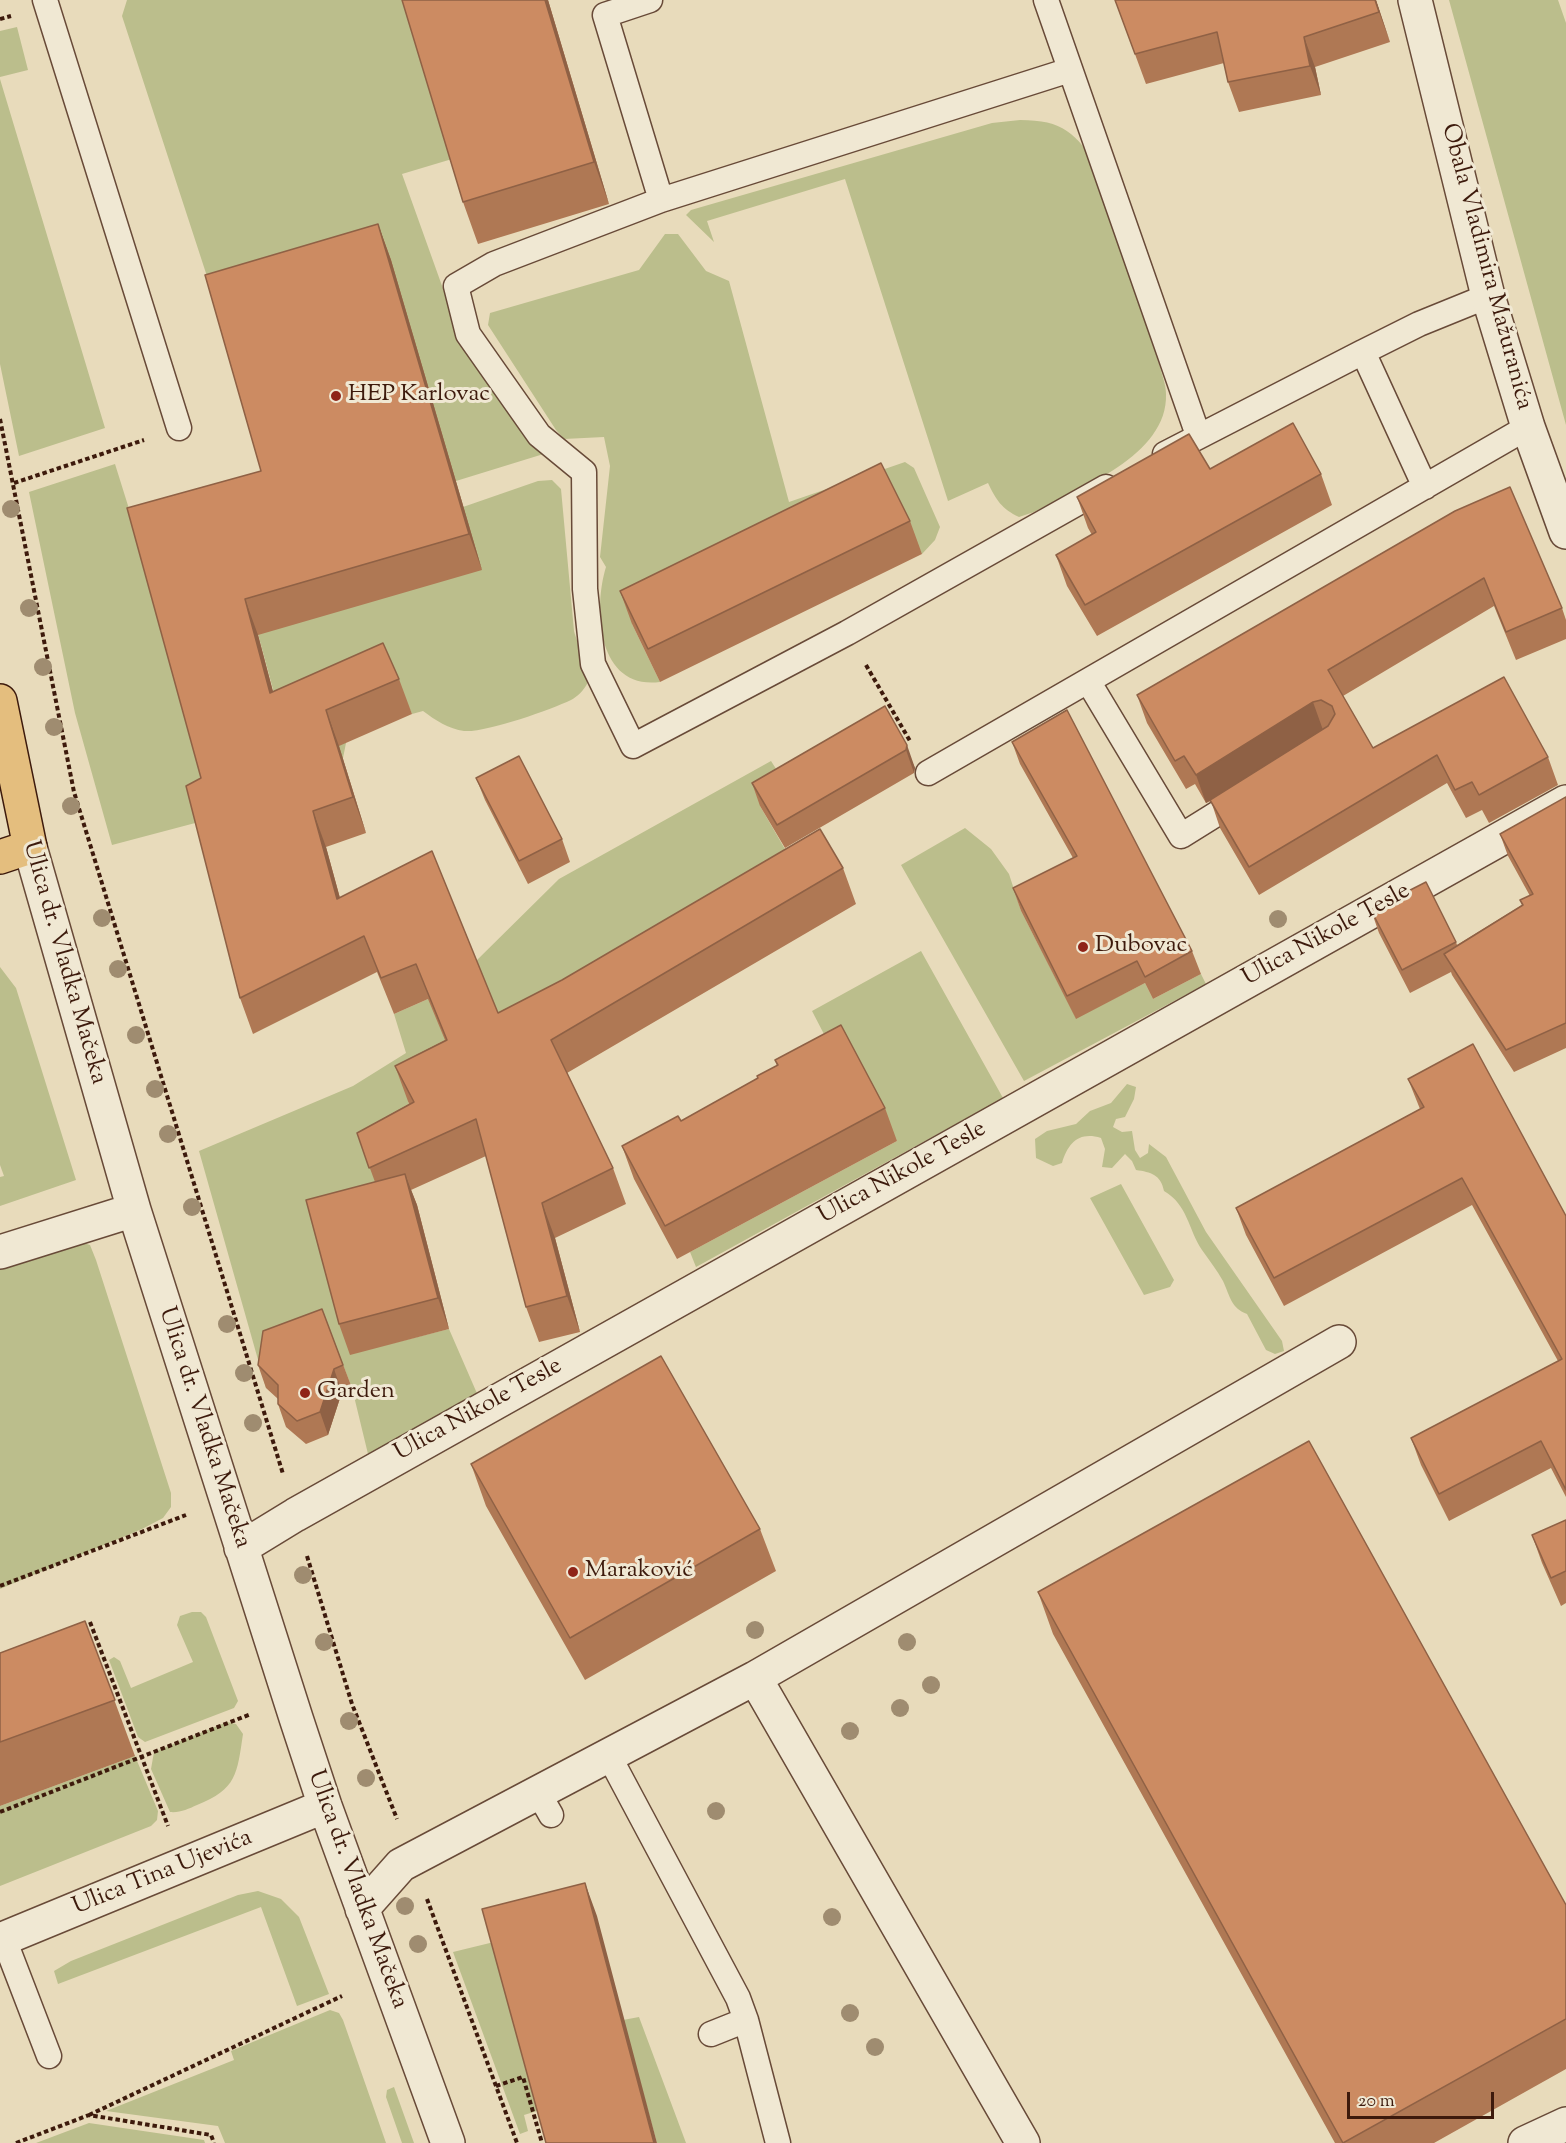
<!DOCTYPE html>
<meta charset="utf-8">
<style>
body{margin:0}
#map{position:relative;width:1566px;height:2143px;overflow:hidden;background:#e8dbbb;font-family:"Sorts Mill Goudy",serif}
canvas{display:block}
.scale{position:absolute;left:1347px;top:2092px;width:147px;height:27px;box-sizing:border-box;border:3px solid #3d1a0c;border-top:0;padding-left:8px;font-size:18px;line-height:21px;white-space:nowrap;color:#3d1a0c;-webkit-text-stroke:4px #f0e8d3;paint-order:stroke}
</style>
<div id="map">
<canvas width="1566" height="2143"></canvas>
<div class="scale">20 m</div>
</div>
<script>
const c = document.querySelector('canvas').getContext('2d');
c.lineJoin = 'round';
function fillPath(path, color) { c.fillStyle = color; c.fill(path, 'evenodd'); }
function stroke(path, color, width, dash) { c.strokeStyle = color; c.lineWidth = width; c.lineCap = dash ? 'butt' : 'round'; c.setLineDash(dash || []); c.stroke(path); }
function label(font, color, halo, rows, align = 'center') {
  c.font = font + ' "Sorts Mill Goudy",serif'; c.lineWidth = 6; c.setLineDash([]); c.textBaseline = 'middle'; c.strokeStyle = halo; c.fillStyle = color; for (const [text, x, y, turn = 0] of rows) {
    c.save(); c.translate(x, y); c.rotate((+turn || 0) * Math.PI / 180); c.textAlign = isNaN(turn) ? turn : align; if (halo) c.strokeText(text, 0, 0); c.fillText(text, 0, 0); c.restore();
  }
}
fillPath(new Path2D(`
 M 127,0 L 404,0 L 452,159 L 402,174 L 451,311 L 550,452 L 456,481 L 218,310 L 122,16 Z
 M 1449,0 L 1558,0 L 1566,23 L 1566,425 Z
 M 17,27 L 28,70 L 0,77 L 0,31 Z
 M 0,79 L 105,428 L 19,456 L 0,364 Z
 M 1020,120 C 1063,120 1076,133 1098,168 L 1160,367 C 1162,375 1166,385 1166,394 C 1168,456 1079,488 1034,512 L 1019,517 C 1002,509 996,500 988,483 L 948,501 L 845,179 L 707,221 L 714,242 L 686,215 L 691,210 L 992,123 Z
 M 665,234 L 678,234 L 706,271 L 729,281 L 789,502 L 905,462 L 914,468 L 940,527 L 935,540 L 922,554 L 893,496 L 632,624 L 660,682 C 597,690 593,609 606,567 L 600,557 L 610,466 L 604,437 L 564,439 L 556,430 L 488,325 L 490,313 L 639,270 Z
 M 115,464 L 140,544 L 214,814 L 199,822 L 112,845 L 75,713 L 29,492 Z
 M 552,480 L 561,489 L 574,631 C 577,643 591,675 587,684 C 584,690 577,697 571,700 C 550,710 485,733 464,731 C 449,729 435,720 423,711 L 412,714 L 396,679 L 331,708 L 346,743 L 343,758 L 296,774 L 227,520 L 463,507 L 538,481 Z
 M 771,761 L 789,789 L 760,806 L 804,882 L 408,1102 L 427,1138 L 386,1213 L 350,1354 L 449,1329 L 479,1398 L 368,1454 L 352,1388 L 335,1344 L 266,1388 L 199,1151 L 353,1086 L 406,1053 L 394,1014 L 428,999 L 476,961 L 559,879 Z
 M 965,828 L 991,849 L 1009,874 L 1021,911 L 1076,1018 L 1145,983 L 1153,999 L 1201,974 L 1206,984 L 1024,1081 L 901,865 Z
 M 921,951 L 1003,1098 L 696,1267 L 690,1252 L 897,1141 L 840,1065 L 812,1011 Z
 M 0,967 L 16,988 L 76,1180 L 0,1206 L 0,1177 L 4,1176 L 0,1165 Z
 M 1127,1084 L 1136,1087 L 1134,1099 L 1125,1117 L 1116,1119 L 1113,1127 L 1122,1132 L 1132,1131 L 1135,1150 L 1140,1158 L 1148,1153 L 1149,1144 L 1166,1157 L 1206,1232 L 1282,1341 L 1284,1351 L 1275,1354 L 1266,1350 L 1247,1314 C 1231,1308 1230,1296 1223,1281 C 1217,1270 1209,1260 1202,1250 C 1188,1229 1188,1205 1164,1191 C 1161,1175 1151,1172 1136,1170 L 1132,1161 L 1125,1154 L 1112,1168 L 1102,1167 L 1105,1149 L 1101,1138 C 1079,1131 1068,1143 1062,1163 L 1053,1166 L 1036,1158 L 1035,1139 L 1047,1131 L 1076,1124 L 1090,1111 L 1111,1103 Z
 M 1121,1184 L 1174,1280 L 1170,1287 L 1144,1295 L 1090,1198 Z
 M 77,1241 L 90,1245 L 96,1260 L 171,1493 L 171,1507 L 163,1518 L 142,1529 L 0,1589 L 0,1262 Z
 M 192,1612 L 201,1612 L 206,1617 L 238,1701 L 234,1708 L 145,1742 L 138,1737 L 109,1660 L 114,1657 L 120,1661 L 131,1688 L 193,1662 L 177,1625 L 180,1616 Z
 M 227,1722 L 236,1724 L 243,1734 C 237,1774 237,1789 197,1805 C 188,1809 180,1813 170,1812 L 151,1769 L 154,1752 Z
 M 135,1756 L 158,1811 L 157,1820 L 151,1826 L 0,1886 L 0,1806 Z
 M 258,1891 L 281,1899 L 299,1917 L 329,1994 L 297,2006 L 261,1907 L 58,1984 L 54,1971 L 71,1961 L 238,1895 Z
 M 494,1942 L 540,2110 L 524,2115 L 528,2131 L 520,2134 L 453,1952 Z
 M 330,2010 L 339,2013 L 343,2020 L 386,2143 L 225,2143 L 218,2126 L 106,2111 L 234,2060 L 231,2051 Z
 M 639,2017 L 686,2143 L 657,2143 L 623,2020 Z
 M 394,2087 L 414,2143 L 402,2143 L 386,2097 L 387,2090 Z
 M 89,2123 L 204,2140 L 205,2143 L 36,2143 Z`), '#bbbe8c');
const lane = new Path2D(`
 M 45,0 L 179,428
 M 650,0 L 605,15 L 661,200 L 1070,70
 M 1046,0 L 1198,435
 M 661,200 L 494,264 L 456,286 L 468,334 L 539,435 L 584,472 L 585,589 L 593,664 L 633,746 L 847,633 L 1106,487
 M 1165,454 L 1363,352
 M 1425,487 L 1363,352 L 1419,324 L 1488,296
 M 1088,681 L 1181,836 L 1242,798
 M 928,773 L 1528,427
 M 609,1756 L 738,1998 L 746,2020 L 778,2143
 M 539,1794 L 551,1815
 M 4,1939 L 49,2056
 M 711,2034 L 746,2020`);
const street = new Path2D(`
 M 1415,0 L 1488,296 L 1528,427 L 1566,532
 M 30,847 L 134,1210 L 296,1718 L 325,1806 L 448,2143
 M 0,1252 L 134,1210
 M 241,1548 L 295,1515 L 1566,802
 M 755,1678 L 1023,2143
 M 362,1909 L 401,1865 L 755,1678 L 1339,1342
 M 0,1940 L 325,1806
 M 1525,2143 L 1566,2124`);
const primary = new Path2D(`
 M 0,701 L 30,847 L 0,857`);
stroke(lane, '#684a38', 27);
stroke(street, '#684a38', 36);
stroke(primary, '#3d1a0c', 36);
stroke(new Path2D(`
 M 0,19 L 11,16
 M 0,419 L 74,792 L 283,1474
 M 14,483 L 144,440
 M 866,665 L 910,741
 M 307,1556 L 352,1704 L 397,1819
 M 0,1586 L 186,1515
 M 90,1622 L 168,1826
 M 0,1812 L 251,1714
 M 427,1899 L 517,2143
 M 496,2086 L 523,2077 L 542,2143
 M 89,2115 L 342,1996
 M 16,2143 L 89,2115 L 211,2135 L 214,2143`), '#3d1a0c', 4, [4.5, 3]);
stroke(lane, '#f0e8d3', 24);
stroke(street, '#f0e8d3', 33);
stroke(primary, '#e4be7e', 33);
c.fillStyle = '#9f8c70';
for (const [x, y] of [
 [11,509],
 [29,608],
 [43,667],
 [54,727],
 [71,806],
 [102,918],
 [1278,919],
 [118,969],
 [136,1035],
 [155,1089],
 [168,1134],
 [192,1207],
 [227,1324],
 [244,1373],
 [253,1423],
 [303,1575],
 [755,1630],
 [324,1642],
 [907,1642],
 [931,1685],
 [900,1708],
 [349,1721],
 [850,1731],
 [366,1778],
 [716,1811],
 [405,1906],
 [832,1917],
 [418,1944],
 [850,2013],
 [875,2047]
]) { c.beginPath(); c.arc(x, y, 9, 0, 2 * Math.PI); c.fill(); }
fillPath(new Path2D(`
 M 402,0 L 548,0 L 609,204 L 478,244 L 463,202 Z
 M 1115,0 L 1376,0 L 1390,42 L 1315,67 L 1321,95 L 1239,112 L 1228,82 L 1224,63 L 1146,84 Z
 M 378,224 L 391,260 L 482,570 L 258,635 L 273,692 L 399,679 L 412,714 L 339,746 L 366,833 L 326,847 L 340,898 L 498,1013 L 843,868 L 856,904 L 567,1073 L 613,1168 L 626,1204 L 555,1238 L 580,1332 L 539,1342 L 526,1307 L 486,1156 L 411,1190 L 417,1205 L 449,1329 L 350,1355 L 339,1324 L 375,1182 L 357,1133 L 409,1104 L 395,1066 L 445,1040 L 428,999 L 394,1014 L 377,972 L 253,1034 L 240,998 L 201,778 L 261,471 Z
 M 1210,469 L 1321,474 L 1332,505 L 1097,636 L 1067,586 L 1056,555 L 1092,535 L 1088,528 L 1077,497 Z
 M 1455,511 L 1562,608 L 1566,620 L 1566,639 L 1516,660 L 1494,606 L 1343,696 L 1373,748 L 1548,757 L 1558,785 L 1489,823 L 1482,810 L 1466,818 L 1447,783 L 1259,895 L 1220,828 L 1211,801 L 1206,803 L 1195,784 L 1186,789 L 1147,723 L 1137,695 Z
 M 910,521 L 922,554 L 660,682 L 632,624 L 620,591 Z
 M 885,706 L 915,768 L 914,773 L 785,848 L 760,806 L 752,783 Z
 M 1012,742 L 1192,951 L 1201,974 L 1153,999 L 1145,983 L 1076,1019 L 1021,911 L 1013,888 L 1073,858 L 1020,764 Z
 M 476,778 L 562,839 L 570,862 L 528,884 L 485,800 Z
 M 1566,797 L 1566,1048 L 1514,1072 L 1452,975 L 1451,972 L 1410,993 L 1379,933 L 1371,910 L 1456,942 L 1457,945 L 1522,905 L 1520,900 L 1530,896 L 1508,856 L 1500,834 Z
 M 775,1060 L 885,1108 L 897,1141 L 677,1259 L 634,1179 L 622,1146 L 681,1121 L 758,1078 L 777,1066 Z
 M 1408,1079 L 1566,1216 L 1566,1497 L 1551,1468 L 1449,1521 L 1421,1465 L 1411,1438 L 1558,1361 L 1472,1205 L 1284,1306 L 1246,1235 L 1236,1208 L 1420,1109 Z
 M 322,1309 L 352,1388 L 342,1392 L 328,1435 L 306,1444 L 286,1427 L 278,1404 L 278,1399 L 266,1388 L 258,1365 Z
 M 471,1464 L 760,1529 L 776,1571 L 585,1680 L 486,1506 Z
 M 1566,1520 L 1566,1603 L 1561,1606 L 1542,1563 L 1532,1535 Z
 M 1038,1592 L 1566,1905 L 1566,2069 L 1434,2143 L 1335,2143 L 1053,1634 Z
 M 85,1621 L 135,1756 L 0,1806 L 0,1653 Z`), '#af7854');
fillPath(new Path2D(`
 M 545,0 L 548,0 L 609,204 L 594,162 Z
 M 1375,0 L 1376,0 L 1390,42 L 1379,12 Z
 M 1304,37 L 1315,67 L 1321,95 L 1310,66 Z
 M 378,224 L 391,260 L 482,570 L 469,534 Z
 M 245,599 L 258,635 L 283,729 L 270,693 Z
 M 1313,702 L 1323,730 L 1206,803 L 1196,775 Z
 M 326,710 L 339,746 L 366,833 L 353,797 Z
 M 907,745 L 915,768 L 914,773 L 906,750 Z
 M 313,811 L 326,847 L 350,935 L 337,899 Z
 M 405,1174 L 417,1205 L 449,1329 L 438,1298 Z
 M 542,1203 L 555,1238 L 580,1332 L 567,1296 Z
 M 334,1369 L 342,1392 L 328,1435 L 320,1412 Z
 M 585,1883 L 597,1916 L 657,2143 L 654,2143 Z`), '#8f6145');
const building = new Path2D(`
 M 402,0 L 545,0 L 594,162 L 463,202 Z
 M 1115,0 L 1375,0 L 1379,12 L 1304,37 L 1310,66 L 1228,82 L 1217,32 L 1135,54 Z
 M 378,224 L 469,534 L 245,599 L 270,693 L 383,643 L 399,679 L 326,710 L 353,797 L 313,811 L 337,899 L 432,851 L 498,1013 L 562,980 L 820,829 L 843,868 L 551,1040 L 613,1168 L 542,1203 L 567,1296 L 526,1307 L 476,1119 L 369,1168 L 357,1133 L 414,1102 L 395,1066 L 447,1040 L 416,964 L 381,978 L 364,936 L 240,998 L 186,786 L 201,778 L 127,508 L 261,471 L 205,275 Z
 M 1293,423 L 1321,474 L 1085,605 L 1056,555 L 1096,532 L 1077,497 L 1189,434 L 1210,469 Z
 M 881,463 L 910,521 L 648,649 L 620,591 Z
 M 1510,487 L 1562,608 L 1506,632 L 1484,578 L 1328,670 L 1373,748 L 1504,677 L 1548,757 L 1479,795 L 1472,782 L 1455,790 L 1437,755 L 1249,867 L 1210,800 L 1328,726 L 1335,714 L 1332,706 L 1321,700 L 1313,702 L 1196,775 L 1184,756 L 1175,761 L 1137,695 L 1455,511 Z
 M 885,706 L 907,745 L 906,750 L 777,825 L 752,783 Z
 M 1067,710 L 1192,951 L 1145,977 L 1137,961 L 1067,996 L 1013,888 L 1077,856 L 1012,742 Z
 M 519,756 L 562,839 L 519,861 L 476,778 Z
 M 1566,797 L 1566,1023 L 1506,1050 L 1444,954 L 1523,905 L 1520,900 L 1533,894 L 1500,834 Z
 M 1426,882 L 1456,942 L 1402,970 L 1371,910 Z
 M 841,1025 L 885,1108 L 665,1226 L 622,1146 L 678,1116 L 681,1121 L 758,1078 L 757,1076 L 778,1065 L 775,1060 Z
 M 1473,1044 L 1566,1216 L 1566,1490 L 1541,1441 L 1439,1494 L 1411,1438 L 1562,1359 L 1462,1178 L 1274,1278 L 1236,1208 L 1424,1107 L 1408,1079 Z
 M 405,1174 L 438,1298 L 339,1324 L 306,1200 Z
 M 322,1309 L 343,1365 L 334,1369 L 320,1412 L 297,1421 L 278,1404 L 278,1385 L 258,1365 L 263,1331 Z
 M 661,1356 L 760,1529 L 570,1638 L 471,1464 Z
 M 1309,1441 L 1566,1905 L 1566,2019 L 1343,2143 L 1038,1592 Z
 M 1566,1520 L 1566,1571 L 1551,1578 L 1532,1535 Z
 M 85,1621 L 115,1700 L 0,1742 L 0,1653 Z
 M 585,1883 L 654,2143 L 546,2143 L 482,1909 Z`);
fillPath(building, '#cc8b62');
stroke(building, '#8f6145', 1.5);
for (const [x, y, r, color] of [
 [336,396,6,"#8f2418"],
 [1083,947,6,"#8f2418"],
 [305,1393,6,"#8f2418"],
 [573,1572,6,"#8f2418"]
]) { const dot = new Path2D(); dot.arc(x, y, r, 0, 2 * Math.PI); c.fillStyle = color; c.fill(dot); stroke(dot, '#f0e8d3', 2); }
label('24px', '#3d1a0c', '#f0e8d3', [
 ["Obala Vladimira Mažuranića",1485,267,75],
 ["Ulica Nikole Tesle",1327,936,-29],
 ["Ulica dr. Vladka Mačeka",63,963,74],
 ["Ulica Nikole Tesle",903,1174,-29],
 ["Ulica Nikole Tesle",479,1411,-29],
 ["Ulica dr. Vladka Mačeka",203,1428,72],
 ["Ulica Tina Ujevića",163,1874,-22],
 ["Ulica dr. Vladka Mačeka",356,1890,70]
]);
label('24px', '#3d1a0c', '#f0e8d3', [
 ["HEP Karlovac",348,396],
 ["Dubovac",1095,947],
 ["Garden",317,1393],
 ["Maraković",585,1572]
], 'left');
</script>
